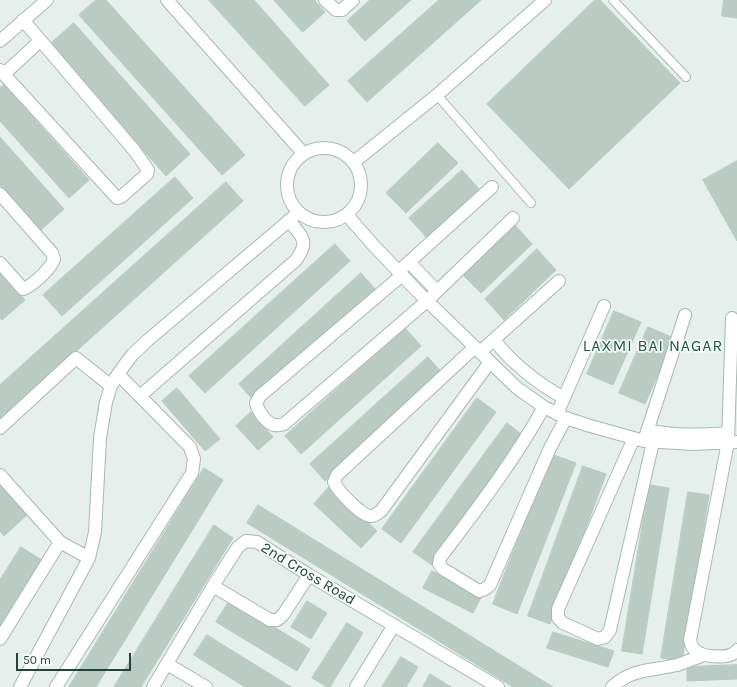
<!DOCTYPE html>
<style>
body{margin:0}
#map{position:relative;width:737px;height:687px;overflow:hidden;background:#e5efeb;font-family:Karla,sans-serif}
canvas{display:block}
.scale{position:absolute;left:16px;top:653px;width:115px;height:18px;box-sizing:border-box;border:2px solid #22433a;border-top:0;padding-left:5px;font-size:12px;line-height:14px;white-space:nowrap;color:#22433a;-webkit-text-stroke:3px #f6fbf9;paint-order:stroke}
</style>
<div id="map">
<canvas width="737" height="687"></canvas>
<div class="scale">50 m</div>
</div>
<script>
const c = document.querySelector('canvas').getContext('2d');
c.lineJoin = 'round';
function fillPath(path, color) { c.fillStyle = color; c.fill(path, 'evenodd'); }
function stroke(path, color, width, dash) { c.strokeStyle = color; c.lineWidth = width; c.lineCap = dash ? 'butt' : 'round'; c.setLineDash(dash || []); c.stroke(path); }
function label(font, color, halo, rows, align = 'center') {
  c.font = font + ' Karla,sans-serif'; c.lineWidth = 3.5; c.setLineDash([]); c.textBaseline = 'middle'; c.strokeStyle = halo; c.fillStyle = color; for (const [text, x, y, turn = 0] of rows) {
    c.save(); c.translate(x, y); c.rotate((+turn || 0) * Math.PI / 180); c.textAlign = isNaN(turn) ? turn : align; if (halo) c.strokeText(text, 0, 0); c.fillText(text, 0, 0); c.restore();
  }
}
const building = new Path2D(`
 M 96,0 L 106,0 L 245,155 L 222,175 L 79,15 Z
 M 209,0 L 254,0 L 329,85 L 305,106 Z
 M 274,0 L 314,0 L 325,12 L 303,32 Z
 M 370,0 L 411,0 L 365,41 L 347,21 Z
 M 439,0 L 481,0 L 367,102 L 348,81 Z
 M 595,0 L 600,0 L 680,83 L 569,189 L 487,104 Z
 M 724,0 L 737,0 L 737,18 L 722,16 Z
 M 74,23 L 190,154 L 166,176 L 49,45 Z
 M 4,85 L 89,180 L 69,198 L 0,121 L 0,88 Z
 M 0,137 L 64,209 L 41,230 L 0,185 Z
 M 438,143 L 458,163 L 406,213 L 386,193 Z
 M 737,161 L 737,241 L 703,180 Z
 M 462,170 L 481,191 L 428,239 L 409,218 Z
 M 175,177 L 193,198 L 62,316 L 43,295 Z
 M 226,182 L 243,201 L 0,420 L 0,385 Z
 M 513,223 L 532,244 L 481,293 L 461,273 Z
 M 335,244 L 350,261 L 205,393 L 189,376 Z
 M 537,249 L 556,270 L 504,320 L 485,299 Z
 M 0,272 L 25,300 L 2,320 L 0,318 Z
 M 361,273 L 375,289 L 253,400 L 239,384 Z
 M 614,311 L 641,322 L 613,385 L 587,374 Z
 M 648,327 L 674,338 L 645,404 L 619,393 Z
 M 405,328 L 421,346 L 301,454 L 285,436 Z
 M 428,357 L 443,374 L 325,481 L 310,464 Z
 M 177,388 L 220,439 L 205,451 L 162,401 Z
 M 477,398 L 496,412 L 401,543 L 382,529 Z
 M 251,412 L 273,437 L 258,450 L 236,426 Z
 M 507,423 L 525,437 L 432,565 L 413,552 Z
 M 551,454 L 576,463 L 517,614 L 493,604 Z
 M 583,466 L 606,474 L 550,624 L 528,616 Z
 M 204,468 L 223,480 L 96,687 L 69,687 Z
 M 0,484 L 27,515 L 4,536 L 0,531 Z
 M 649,485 L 669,488 L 642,654 L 622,651 Z
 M 330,486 L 377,531 L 361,548 L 314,504 Z
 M 688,492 L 709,495 L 682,661 L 661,658 Z
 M 258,505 L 553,687 L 513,687 L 247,523 Z
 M 214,525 L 233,538 L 141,687 L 114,687 Z
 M 21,547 L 45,562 L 0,633 L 0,580 Z
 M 432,571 L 482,596 L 473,613 L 423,588 Z
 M 230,600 L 310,649 L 297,671 L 216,622 Z
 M 307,601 L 327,613 L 311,639 L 291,627 Z
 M 347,623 L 363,633 L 330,687 L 327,687 L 312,678 Z
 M 553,632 L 614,651 L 608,667 L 547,648 Z
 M 207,635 L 291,687 L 245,687 L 194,655 Z
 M 401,657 L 418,667 L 406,687 L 382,687 Z
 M 737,665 L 737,679 L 687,681 L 687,667 Z
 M 430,674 L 451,687 L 423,687 Z`);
fillPath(building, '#bacbc4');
stroke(building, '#b6cac2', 1);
const service = new Path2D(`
 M 613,0 L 686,77
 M 437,95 L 531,203`);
const minor = new Path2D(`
 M 167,0 L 303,153
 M 325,0 L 336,10 L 342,10 L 353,0
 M 0,41 L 47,0
 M 0,70 L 117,198 L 121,197 L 147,174 L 148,170 L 134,150 L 23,20
 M 4,74 L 40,41
 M287 185a37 37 0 1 1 74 0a37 37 0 1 1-74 0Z
 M 354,162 L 437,95 L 545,0
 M 0,194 L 52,253 L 54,259 C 51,269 32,286 23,289 L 0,263
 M 347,215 L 375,247 L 420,294 L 517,388 L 544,407 L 566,418 L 587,425 L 644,441 L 693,444 L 737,442
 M 409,262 L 437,291
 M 398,272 L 492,187
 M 401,276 L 260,396 L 256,403 C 258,411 266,423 274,425 C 278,426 280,425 284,424 L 427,301 L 513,218
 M 732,318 L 728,442 L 690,640 C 691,645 692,648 696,651 C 704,657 731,660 737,650
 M 494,340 C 513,364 537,383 564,398
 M 475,347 L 337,475 L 334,482 C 338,491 363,518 372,516 C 375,516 379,512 381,511 L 490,362
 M 480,352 L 559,281
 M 140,396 L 296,260 C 310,240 302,238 289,220
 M 544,407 C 514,461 477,509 440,558 L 439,564 L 443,569 L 479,591 L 485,589 L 490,585 L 550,448 L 566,418
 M 557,414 L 604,306
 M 0,428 L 76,358 L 111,386
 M 647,430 C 675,436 701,435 728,433
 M 634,438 L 558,609 L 558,618 L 563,623 L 598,639 L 605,637 L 610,630 L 653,442
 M 644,441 L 685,315
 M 0,475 L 60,542
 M 213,586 L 270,620 L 277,620 L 283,615 L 309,575
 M 0,639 L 60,542 L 89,558
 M 167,664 L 206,687
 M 20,687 L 89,558 L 95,532 L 100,438 L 106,402 L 111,386 L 118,374 L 132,355 L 148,340 L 298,213
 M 56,687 L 192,473 L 194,459 L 190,447 L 118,374
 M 153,687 L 213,586 L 238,547 L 246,541 L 257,542 L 309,575 L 498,687
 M 356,687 L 394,625
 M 612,687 C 633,668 651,671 677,665 C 686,662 695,658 704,655`);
stroke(service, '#a7b8b2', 10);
stroke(minor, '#a7b8b2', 14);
stroke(service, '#fff', 8);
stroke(minor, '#fff', 12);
label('15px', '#22433a', '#f6fbf9', [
 ["2nd Cross Road",308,574,31]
]);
c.letterSpacing = '1px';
label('16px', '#1b5849', '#f6fbf9', [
 ["LAXMI BAI NAGAR",653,346]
]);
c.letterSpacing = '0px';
</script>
